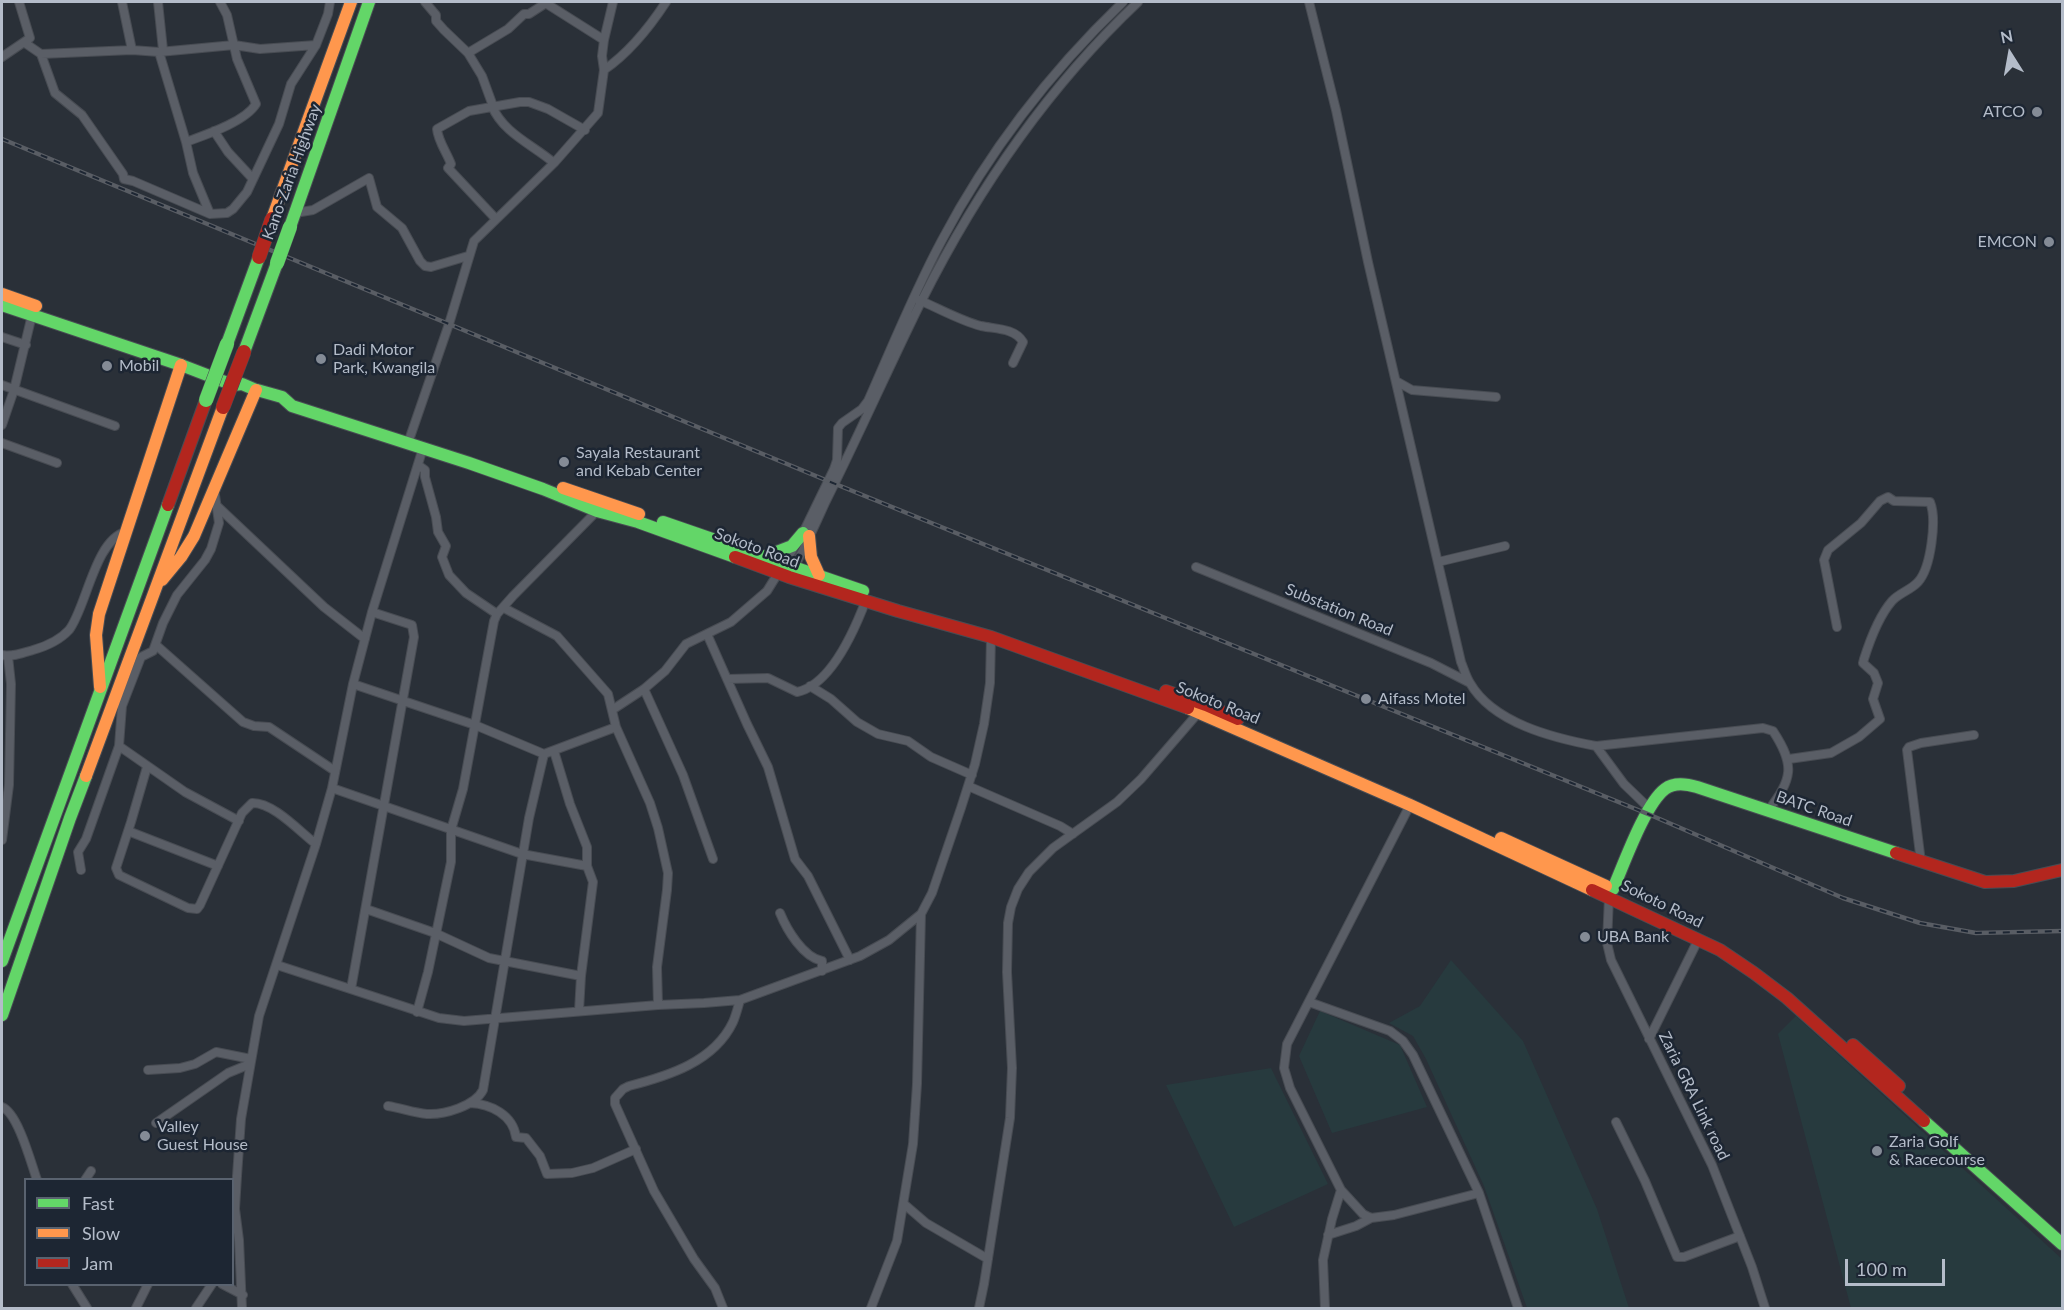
<!DOCTYPE html>
<style>
body{margin:0}
#map{position:relative;width:2064px;height:1310px;overflow:hidden;background:#2a3038;font-family:Lato,sans-serif}
canvas{display:block}
.frame{position:absolute;inset:0;border:3px solid #b4bcc9;pointer-events:none}
.legend{position:absolute;left:24px;top:1178px;width:210px;height:108px;box-sizing:border-box;background:#1d2633;border:2px solid #59626f;margin:0;padding:8px 10px;list-style:none;font-size:18px;color:#b4bcc9}
.legend li{display:flex;align-items:center;gap:12px;height:30px}
.legend b{width:30px;border:2px solid #59626f}
.north{position:absolute;left:1980px;top:24px;width:60px;height:60px;-webkit-text-stroke:4px #1d2633;paint-order:stroke;rotate:349deg;font-size:16px;font-weight:700;line-height:24px;text-align:center;color:#b4bcc9}
.north::after{content:'';display:block;margin:auto;width:21px;height:27px;background:#b4bcc9;clip-path:polygon(50% 0,100% 100%,50% 72%,0 100%)}
.scale{position:absolute;left:1845px;top:1259px;width:100px;height:27px;box-sizing:border-box;border:3px solid #b4bcc9;border-top:0;padding-left:8px;font-size:18px;line-height:21px;white-space:nowrap;color:#b4bcc9;-webkit-text-stroke:4px #1d2633;paint-order:stroke}
</style>
<div id="map">
<canvas width="2064" height="1310"></canvas>
<div class="frame"></div>
<ul class="legend">
<li><b style="height:8px;background:#63d668"></b>Fast</li>
<li><b style="height:8px;background:#ff974d"></b>Slow</li>
<li><b style="height:8px;background:#b3261e"></b>Jam</li>
</ul>
<div class="north">N</div>
<div class="scale">100 m</div>
</div>
<script>
const c = document.querySelector('canvas').getContext('2d');
c.lineJoin = 'round';
function fillPath(path, color) { c.fillStyle = color; c.fill(path, 'evenodd'); }
function stroke(path, color, width, dash) { c.strokeStyle = color; c.lineWidth = width; c.lineCap = dash ? 'butt' : 'round'; c.setLineDash(dash || []); c.stroke(path); }
function label(font, color, halo, rows, align = 'center') {
  c.font = font + ' Lato,sans-serif'; c.lineWidth = 5; c.setLineDash([]); c.textBaseline = 'middle'; c.strokeStyle = halo; c.fillStyle = color; for (const [text, x, y, turn = 0] of rows) {
    c.save(); c.translate(x, y); c.rotate((+turn || 0) * Math.PI / 180); c.textAlign = isNaN(turn) ? turn : align; if (halo) c.strokeText(text, 0, 0); c.fillText(text, 0, 0); c.restore();
  }
}
fillPath(new Path2D(`
 M 1451,960 L 1523,1041 L 1597,1209 L 1629,1308 L 1527,1308 L 1484,1186 L 1426,1059 L 1413,1036 L 1389,1023 L 1420,1006 Z
 M 1320,1011 L 1400,1045 L 1427,1107 L 1332,1133 L 1299,1056 Z
 M 1796,1016 L 2062,1259 L 2062,1308 L 1851,1308 L 1778,1034 Z
 M 1271,1068 L 1328,1184 L 1234,1227 L 1166,1085 Z`), '#273a3e');
const street = new Path2D(`
 M 122,2 L 132,50
 M 158,2 L 163,50
 M 425,2 L 436,15 L 436,21 L 444,30 L 468,53 L 482,76 L 493,106
 M 544,2 L 604,40
 M 1309,2 L 1336,110 L 1368,262 L 1461,662 C 1464,669 1466,677 1470,683 C 1493,723 1553,738 1596,746 L 1763,728 L 1773,731 C 1796,766 1792,779 1768,811
 M 25,43 L 41,54 L 132,50 L 159,52 L 234,45 L 260,49 L 316,45
 M 159,52 L 186,142 L 193,173 L 210,214
 M 468,53 L 508,29 L 524,14 L 529,14 L 546,3
 M 41,54 L 55,93 L 82,115 L 123,174 L 124,179 L 133,181 L 210,214 L 227,213 L 233,209 L 247,192 L 279,124 L 291,84 L 316,45 L 328,14 L 330,2
 M 2,57 L 30,38 L 19,2
 M 604,70 C 630,52 649,28 666,2
 M 492,106 C 503,133 533,145 554,163
 M 214,131 L 228,152 L 253,179
 M 186,142 C 205,135 245,122 256,104 L 237,59 L 227,15 L 220,2
 M 295,213 L 313,210 L 369,178 L 377,207 L 402,228 L 420,261 L 425,266 L 431,267 L 468,256
 M 495,218 L 448,168 L 451,164 C 447,153 438,141 437,129 L 469,111 L 520,102 L 529,102 L 548,109 L 585,130
 M 919,300 C 938,308 961,321 981,326 C 995,329 1015,328 1023,342 L 1013,363
 M 2,337 L 26,345
 M 1396,381 L 1412,390 L 1496,397
 M 2,385 L 115,426
 M 2,425 L 14,390 L 32,315
 M 2,443 L 57,463
 M 408,443 L 449,324 L 474,241 L 554,163 L 598,113 L 604,70 L 602,56 L 604,40 L 613,2
 M 418,465 L 425,470 L 425,477 L 436,517 L 438,532 L 446,546 L 442,557 L 449,575 L 466,593 L 497,614
 M 217,506 L 324,607 L 365,639
 M 1438,562 L 1505,546
 M 1196,567 L 1431,663 L 1470,683
 M 793,569 C 805,548 815,525 825,503 C 858,437 888,369 921,302 C 977,190 1047,88 1138,2
 M 504,608 L 557,636 L 608,694 L 616,727 L 650,803 L 658,828 L 668,873 L 667,890 L 657,967 L 658,1005
 M 707,634 L 747,724 L 768,767 L 795,859 L 808,876 L 850,960
 M 156,645 L 243,722 L 254,726 L 269,727 L 335,771
 M 2,655 C 12,657 23,653 33,650 C 47,646 59,641 69,630 C 86,609 95,539 126,532
 M 727,679 L 768,678 L 797,692 C 831,685 855,629 866,600
 M 353,684 L 475,725 L 544,754 L 616,727
 M 810,686 L 831,699 L 857,722 L 878,734 L 908,741 L 931,757 L 972,775
 M 644,689 L 683,775 L 713,859
 M 612,710 L 644,689 L 665,671 L 686,644 L 731,622 L 767,591 L 803,533 L 834,469 L 837,460 L 838,428 L 842,423 L 862,409 L 868,401 C 892,347 914,292 942,240 C 989,151 1051,71 1123,2
 M 119,746 L 185,792 L 239,821
 M 1596,746 L 1624,784 L 1650,809
 M 554,751 L 570,804 L 587,847 L 587,866 L 593,882 L 581,976 L 579,1011
 M 1789,759 L 1831,753 L 1859,737 L 1880,719 L 1873,699 L 1878,683 L 1874,673 L 1863,663 L 1864,659 C 1870,640 1879,616 1892,601 C 1899,593 1911,590 1918,582 C 1931,568 1937,519 1930,502 L 1894,501 L 1888,497 L 1880,501 L 1861,523 L 1828,550 L 1824,560 L 1837,627
 M 147,767 L 131,822 L 116,868 L 119,875 L 188,908 L 197,909 L 200,905 L 242,813 L 252,803 C 273,802 300,832 316,844
 M 968,786 L 1060,826 L 1073,834
 M 332,788 L 522,854 L 587,866
 M 1410,805 L 1287,1044 L 1284,1068 L 1290,1088 L 1341,1190 L 1363,1214 L 1371,1218 L 1394,1215 L 1479,1193
 M 128,831 L 218,866
 M 2,840 L 9,785 L 11,684 L 8,656
 M 1921,862 L 1907,750 L 1909,747 L 1921,743 L 1974,735
 M 81,870 L 78,852 L 86,839 L 119,746 L 122,706 L 141,657 L 153,651 L 163,623 L 177,595 L 205,560 L 211,549 L 219,523 L 215,495
 M 1609,897 L 1607,943 L 1611,960 L 1712,1165 L 1752,1267 L 1765,1308
 M 366,909 L 435,933 L 489,958 L 581,976
 M 780,913 C 787,930 803,957 822,961 L 822,971
 M 277,965 L 439,1018 L 464,1021 L 658,1005 L 704,1003 L 740,1000 L 860,956 L 889,940 L 921,914 L 932,893 L 961,808 L 975,764 L 984,724 L 990,683 L 991,637
 M 351,989 L 414,637 L 412,625 L 372,612
 M 1309,1002 L 1390,1031 L 1403,1041 L 1413,1055 L 1479,1193 L 1518,1308
 M 417,1012 L 428,972 L 451,862 L 451,830 L 463,789 L 494,621 L 497,614 L 513,596 L 597,511
 M 1649,1039 L 1698,940
 M 148,1070 L 180,1068 L 195,1064 L 216,1052 L 251,1059
 M 470,1103 C 491,1104 513,1115 516,1137 L 526,1138 L 540,1156 L 547,1174 L 572,1173 L 593,1168 L 636,1149
 M 388,1106 C 401,1108 414,1113 427,1114 C 444,1115 475,1106 483,1090 L 529,818 L 544,754
 M 2,1107 C 18,1113 31,1163 37,1180
 M 1616,1122 L 1645,1181 L 1677,1257 L 1684,1257 L 1740,1236
 M 156,1123 L 228,1073 L 250,1064
 M 85,1180 L 91,1171
 M 904,1204 L 926,1223 L 988,1259
 M 1328,1235 L 1356,1226 L 1371,1218
 M 72,1284 L 87,1308
 M 222,1284 L 243,1295
 M 136,1308 L 148,1284
 M 196,1308 L 212,1284
 M 242,1308 L 239,1240 L 235,1209 L 237,1176 L 241,1119 L 259,1016 L 316,844 L 332,788 L 353,684 L 372,612 L 423,448
 M 723,1308 L 715,1288 L 694,1259 L 654,1191 L 615,1104 L 615,1098 L 623,1089 L 629,1086 C 668,1076 714,1062 733,1022 C 736,1015 738,1007 740,1000
 M 871,1308 L 897,1241 L 913,1144 L 917,1084 L 921,914
 M 979,1308 L 984,1284 L 1010,1118 L 1012,1068 L 1007,972 L 1008,923 L 1011,907 L 1018,889 L 1029,872 L 1053,848 L 1117,802 L 1141,779 L 1199,712
 M 1325,1308 L 1323,1260 L 1332,1219 L 1341,1190`);
const fast = new Path2D(`
 M 290,227 L 369,2
 M 2,305 L 181,365 L 233,385 L 242,384 L 256,390
 M 227,344 L 259,257
 M 244,352 L 277,263
 M 257,390 L 282,397 L 292,406 L 469,463 L 543,489 L 597,511 L 638,522 L 735,557
 M 663,522 L 863,591
 M 766,556 L 792,546 L 803,533
 M 1613,889 C 1624,864 1645,804 1665,789 C 1674,782 1687,784 1697,787 L 1896,853
 M 2,961 L 168,505
 M 2,1015 L 70,818 L 86,776
 M 1924,1121 L 2062,1244`);
const slow = new Path2D(`
 M 272,219 L 351,2
 M 2,294 L 36,306
 M 563,488 L 639,514
 M 809,536 L 811,557 L 819,575
 M 162,580 L 181,557 L 194,536 L 256,390
 M 100,687 L 96,635 L 99,614 L 181,365
 M 1188,708 L 1410,805 L 1592,890
 M 86,776 L 223,407
 M 1501,838 L 1606,886`);
const jam = new Path2D(`
 M 168,505 L 206,400
 M 735,557 L 789,577 L 898,611 L 991,637 L 1188,708
 M 1166,691 L 1206,705 L 1238,719
 M 1896,853 L 1985,882 L 2014,881 L 2062,870
 M 1592,890 L 1720,950 L 1754,973 L 1787,998 L 1924,1121
 M 1853,1045 L 1899,1086`);
stroke(street, '#484c53', 10);
stroke(fast, '#484c53', 14);
stroke(slow, '#484c53', 14);
stroke(jam, '#484c53', 14);
stroke(street, '#5a5e66', 8);
stroke(fast, '#63d668', 12);
stroke(slow, '#ff974d', 12);
stroke(jam, '#b3261e', 12);
const rail = new Path2D(`
 M 2,139 L 828,481 L 1648,814 L 1843,898 L 1920,923 L 1976,933 L 2062,931`);
stroke(rail, '#595d64', 4.5);
stroke(rail, '#1d2633', 2, [7]);
const fastBridge = new Path2D(`
 M 277,263 L 290,227
 M 206,400 L 227,344`);
const jamBridge = new Path2D(`
 M 259,257 L 272,219
 M 223,407 L 244,352`);
stroke(fastBridge, '#474c53', 15, []);
stroke(jamBridge, '#474c53', 15, []);
stroke(fastBridge, '#63d668', 14);
stroke(jamBridge, '#b3261e', 14);
for (const [x, y, r, color] of [
 [2037,112,6,"#848b96"],
 [2049,242,6,"#848b96"],
 [321,359,6,"#848b96"],
 [107,366,6,"#848b96"],
 [564,462,6,"#848b96"],
 [1366,699,6,"#848b96"],
 [1585,937,6,"#848b96"],
 [145,1136,6,"#848b96"],
 [1877,1151,6,"#848b96"]
]) { const dot = new Path2D(); dot.arc(x, y, r, 0, 2 * Math.PI); c.fillStyle = color; c.fill(dot); stroke(dot, '#1d2633', 2); }
label('16px', '#b4bcc9', '#1d2633', [
 ["ATCO",2025,112,"right"],
 ["EMCON",2037,242,"right"],
 ["Dadi Motor",333,350],
 ["Park, Kwangila",333,368],
 ["Mobil",119,366],
 ["Sayala Restaurant",576,453],
 ["and Kebab Center",576,471],
 ["Aifass Motel",1378,699],
 ["UBA Bank",1597,937],
 ["Valley",157,1127],
 ["Guest House",157,1145],
 ["Zaria Golf",1889,1142],
 ["& Racecourse",1889,1160]
], 'left');
label('16px', '#b4bcc9', '#1d2633', [
 ["Kano-Zaria Highway",292,172,-70],
 ["Sokoto Road",757,548,20],
 ["Substation Road",1339,610,22],
 ["Sokoto Road",1218,703,22],
 ["BATC Road",1814,809,19],
 ["Sokoto Road",1662,904,26],
 ["Zaria GRA Link road",1694,1096,64]
]);
</script>
